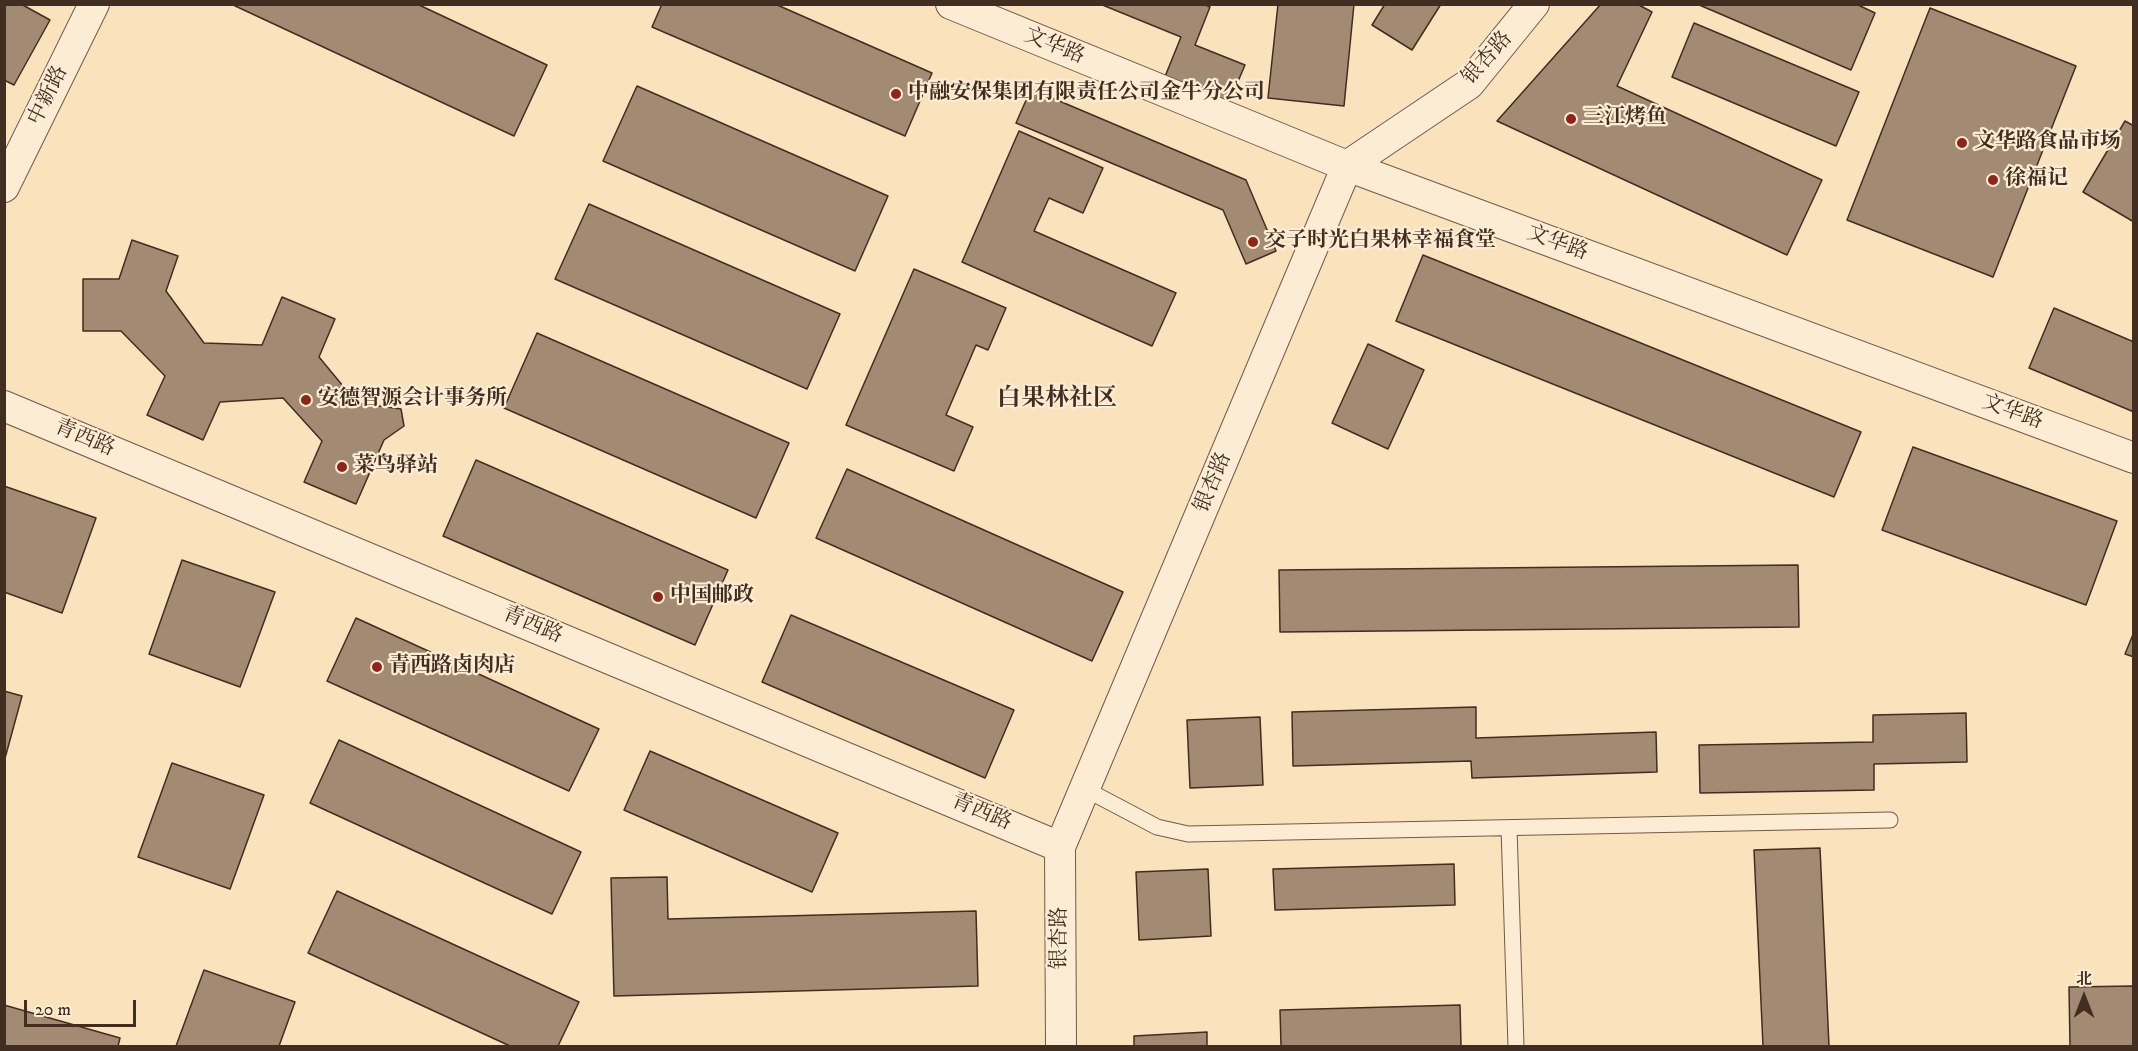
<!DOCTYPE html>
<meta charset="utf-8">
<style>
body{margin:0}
#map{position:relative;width:2138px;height:1051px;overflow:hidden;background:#fae2bd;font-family:"IM FELL DW Pica","Noto Serif SC",serif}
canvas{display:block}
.frame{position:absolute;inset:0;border:6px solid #422d21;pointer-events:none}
.north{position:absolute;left:2054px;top:967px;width:60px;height:60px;-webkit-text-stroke:4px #fcecd4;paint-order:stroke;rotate:0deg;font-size:16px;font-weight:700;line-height:24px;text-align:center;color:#422d21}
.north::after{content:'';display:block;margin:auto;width:21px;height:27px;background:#422d21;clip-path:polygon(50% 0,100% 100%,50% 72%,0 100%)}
.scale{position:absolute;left:24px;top:1000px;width:112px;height:27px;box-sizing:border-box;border:3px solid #422d21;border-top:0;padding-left:8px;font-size:18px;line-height:21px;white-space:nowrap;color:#422d21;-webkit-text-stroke:4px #fcecd4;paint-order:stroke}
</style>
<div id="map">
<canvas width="2138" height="1051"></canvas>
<div class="frame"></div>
<div class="north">北</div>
<div class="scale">20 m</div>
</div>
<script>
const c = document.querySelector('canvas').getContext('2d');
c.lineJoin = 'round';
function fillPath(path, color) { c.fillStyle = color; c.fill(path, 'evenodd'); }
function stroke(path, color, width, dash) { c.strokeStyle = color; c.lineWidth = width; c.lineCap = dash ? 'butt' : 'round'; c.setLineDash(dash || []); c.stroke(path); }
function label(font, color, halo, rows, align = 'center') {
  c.font = font + ' "IM FELL DW Pica","Noto Serif SC",serif'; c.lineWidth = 4.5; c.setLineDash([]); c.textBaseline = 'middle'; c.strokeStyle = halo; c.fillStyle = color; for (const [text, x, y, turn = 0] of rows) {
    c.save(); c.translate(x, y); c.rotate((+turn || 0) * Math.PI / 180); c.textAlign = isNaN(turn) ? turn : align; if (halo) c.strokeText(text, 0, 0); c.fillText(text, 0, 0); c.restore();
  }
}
const building = new Path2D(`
 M 4,4 L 21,4 L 50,20 L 14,85 L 4,80 Z
 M 231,4 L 417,4 L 547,65 L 514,136 Z
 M 662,4 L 775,4 L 932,73 L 905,136 L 652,27 Z
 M 1100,4 L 1203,4 L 1210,7 L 1195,45 L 1245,65 L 1228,105 L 1164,79 L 1181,37 Z
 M 1278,4 L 1354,4 L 1344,106 L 1268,98 Z
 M 1385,4 L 1441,4 L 1412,50 L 1372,25 Z
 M 1601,4 L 1637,4 L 1652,12 L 1617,86 L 1822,180 L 1787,255 L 1497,121 Z
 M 1697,4 L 1856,4 L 1875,13 L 1851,70 Z
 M 1930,8 L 2076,66 L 1993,277 L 1847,220 Z
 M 1694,23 L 1859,92 L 1836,146 L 1672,77 Z
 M 637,86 L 888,196 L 855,271 L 603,161 Z
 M 1031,89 L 1246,180 L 1276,251 L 1246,264 L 1223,210 L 1016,123 Z
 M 2125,121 L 2134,126 L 2134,222 L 2083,192 Z
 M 1019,131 L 1103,168 L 1083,213 L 1049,198 L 1034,231 L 1176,293 L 1152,346 L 962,262 Z
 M 589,204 L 840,314 L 807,389 L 555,279 Z
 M 132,240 L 178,256 L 166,291 L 204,343 L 262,345 L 282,297 L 335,319 L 319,357 L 357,403 L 401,409 L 404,426 L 384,440 L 356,504 L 304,482 L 322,441 L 283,398 L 220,402 L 203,440 L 147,415 L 165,376 L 121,331 L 83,331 L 83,279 L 119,279 Z
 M 1423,255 L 1861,432 L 1834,497 L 1396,321 Z
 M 914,269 L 1006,308 L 988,350 L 976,345 L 946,415 L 973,427 L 954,471 L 846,425 Z
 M 2054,308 L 2134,342 L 2134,412 L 2029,368 Z
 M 537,333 L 789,443 L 756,518 L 504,408 Z
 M 1368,344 L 1424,370 L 1388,449 L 1332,423 Z
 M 1913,447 L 2117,521 L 2086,605 L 1882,530 Z
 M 476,460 L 728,570 L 695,645 L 443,536 Z
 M 847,469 L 1123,592 L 1092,661 L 816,538 Z
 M 4,486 L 96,518 L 62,613 L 4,592 Z
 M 182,560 L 275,592 L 240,687 L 149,654 Z
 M 1798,565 L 1799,627 L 1280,632 L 1279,570 Z
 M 791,615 L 1014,710 L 985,778 L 762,682 Z
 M 356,618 L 599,729 L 569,791 L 327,681 Z
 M 2134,632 L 2134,657 L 2125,654 Z
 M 4,691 L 22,696 L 4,762 Z
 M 1476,707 L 1476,738 L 1656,732 L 1657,772 L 1472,778 L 1471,761 L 1293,766 L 1292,712 Z
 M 1966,713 L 1967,762 L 1874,764 L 1874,790 L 1700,793 L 1699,745 L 1873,742 L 1873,715 Z
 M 1260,717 L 1263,785 L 1190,788 L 1187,720 Z
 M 339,740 L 581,852 L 552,914 L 310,803 Z
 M 650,751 L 838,833 L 812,892 L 624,810 Z
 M 172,763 L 264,795 L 230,889 L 138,857 Z
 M 1820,848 L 1829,1046 L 1763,1046 L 1754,850 Z
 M 1454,864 L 1455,905 L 1275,910 L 1273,869 Z
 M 1208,869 L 1211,936 L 1139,940 L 1136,872 Z
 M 667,877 L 668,919 L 976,911 L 978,986 L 614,996 L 611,878 Z
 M 337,891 L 579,1002 L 558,1046 L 510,1046 L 308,953 Z
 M 204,970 L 295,1002 L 279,1046 L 176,1046 Z
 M 2134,986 L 2134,1046 L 2070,1046 L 2069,987 Z
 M 4,1005 L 120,1038 L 118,1046 L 4,1046 Z
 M 1460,1005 L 1461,1046 L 1281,1046 L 1280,1010 Z
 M 1207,1032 L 1207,1046 L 1134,1046 L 1134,1036 Z`);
fillPath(building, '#a28b72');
stroke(building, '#422d21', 1.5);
const service = new Path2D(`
 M 1085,789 L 1157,827 L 1188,834 L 1890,820
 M 1509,828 L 1516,1046`);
const minor = new Path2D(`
 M 951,4 L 1347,166 L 2134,458
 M 4,187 L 94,4
 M 4,406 L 1060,847
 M 1061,1046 L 1060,847 L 1347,166 L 1469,84 L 1534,4`);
stroke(service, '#705a48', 17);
stroke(minor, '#705a48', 32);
stroke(service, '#fcecd4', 15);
stroke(minor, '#fcecd4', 30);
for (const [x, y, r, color] of [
 [896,94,6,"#8f2418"],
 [1571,119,6,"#8f2418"],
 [1962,143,6,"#8f2418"],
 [1993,180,6,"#8f2418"],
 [1253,242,6,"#8f2418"],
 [306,400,6,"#8f2418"],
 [342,467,6,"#8f2418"],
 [658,597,6,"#8f2418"],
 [377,667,6,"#8f2418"]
]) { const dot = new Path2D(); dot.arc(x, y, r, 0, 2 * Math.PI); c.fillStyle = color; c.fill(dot); stroke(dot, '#fcecd4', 2); }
label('21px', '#422d21', '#fcecd4', [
 ["文华路",1054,47,22],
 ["银杏路",1488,59,-48],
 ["中新路",49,96,-64],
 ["文华路",1557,244,20],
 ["文华路",2012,413,20],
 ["青西路",84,439,23],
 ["银杏路",1214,483,-67],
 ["青西路",532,626,23],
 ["青西路",981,813,23],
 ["银杏路",1061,938,-90]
]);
label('bold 21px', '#422d21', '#fcecd4', [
 ["中融安保集团有限责任公司金牛分公司",908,94],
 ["三江烤鱼",1583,119],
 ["文华路食品市场",1974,143],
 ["徐福记",2005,180],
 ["交子时光白果林幸福食堂",1265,242],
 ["安德智源会计事务所",318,400],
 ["菜鸟驿站",354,467],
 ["中国邮政",670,597],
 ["青西路卤肉店",389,667]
], 'left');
label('bold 24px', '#422d21', '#fcecd4', [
 ["白果林社区",1057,400]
]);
</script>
